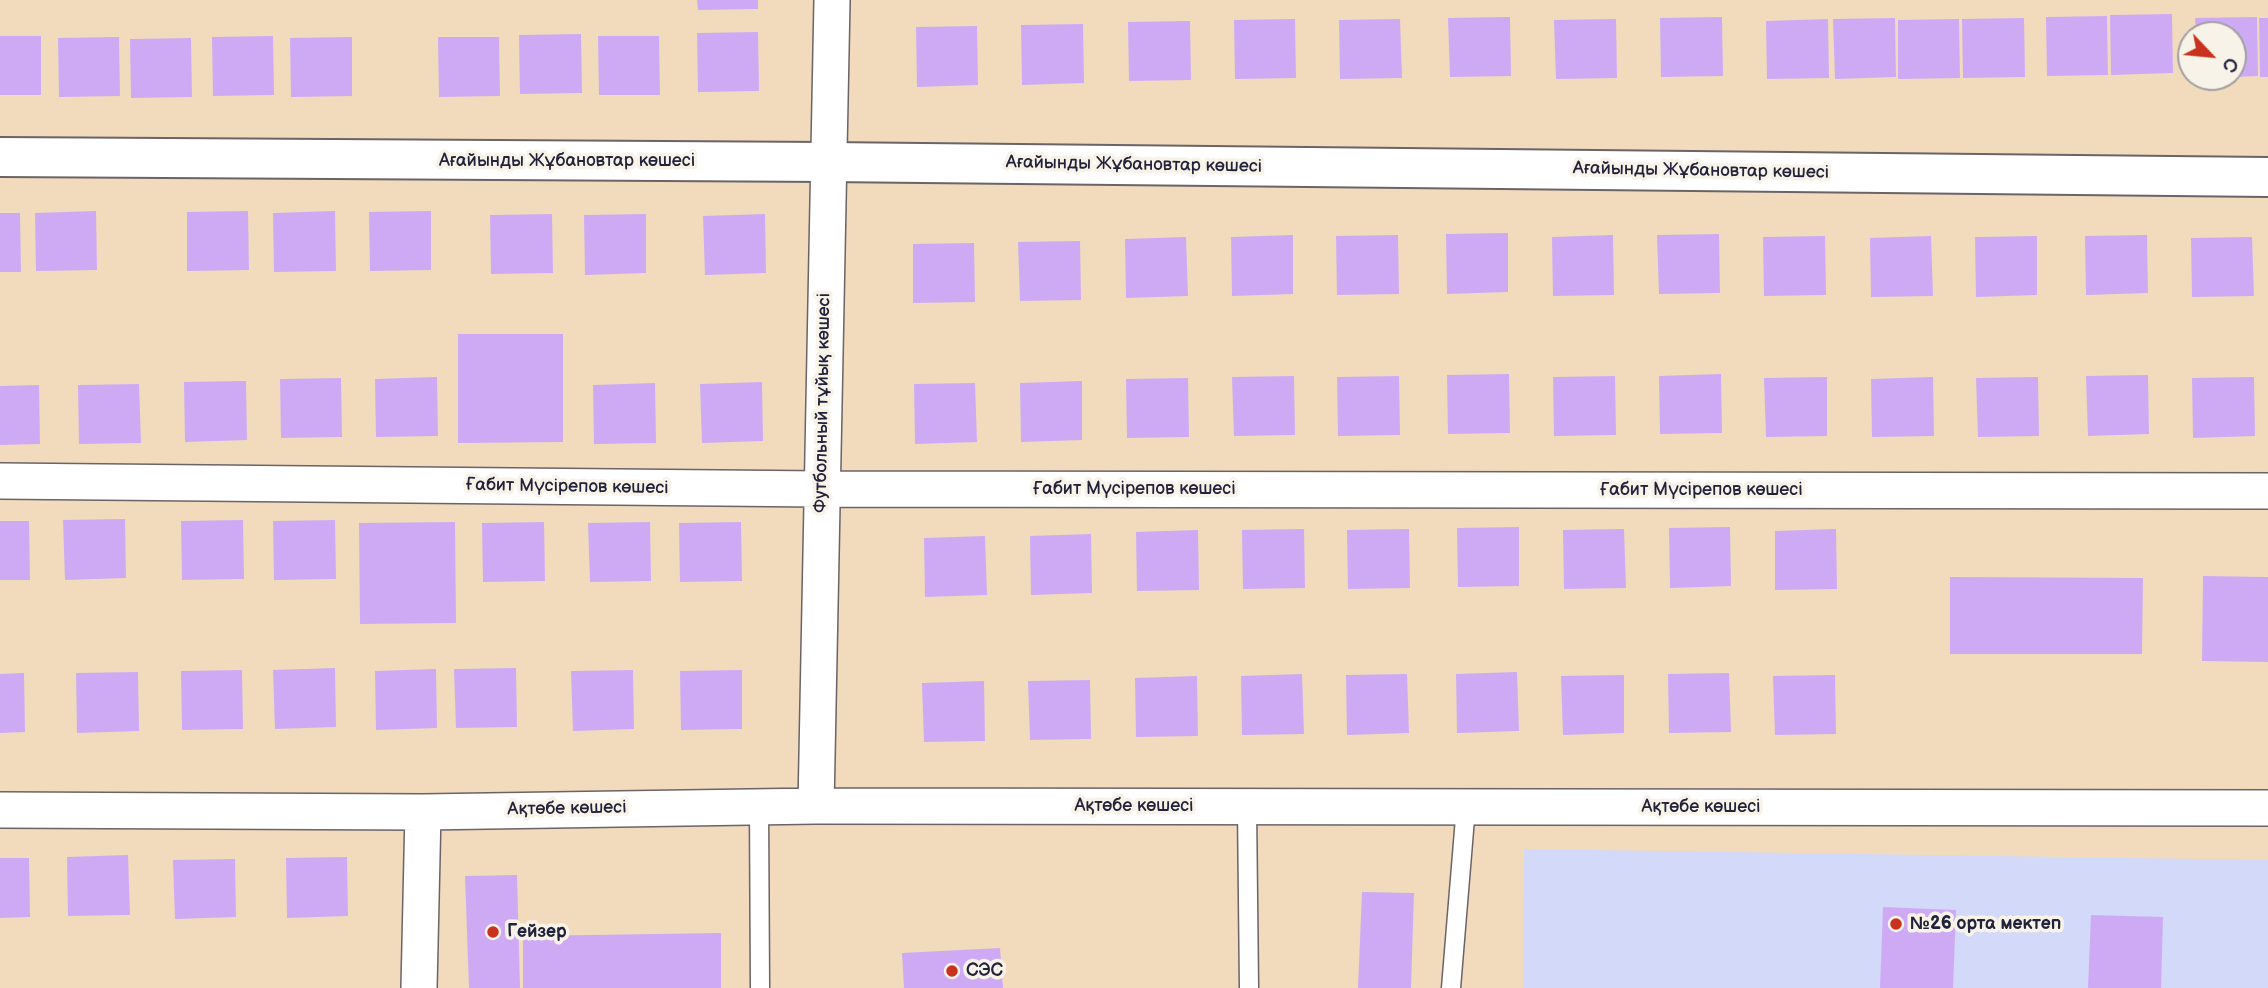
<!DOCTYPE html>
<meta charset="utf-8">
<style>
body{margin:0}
#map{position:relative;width:2268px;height:988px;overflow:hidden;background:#f1dbbc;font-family:"Balsamiq Sans",sans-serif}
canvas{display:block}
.north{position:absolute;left:2177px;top:21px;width:70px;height:70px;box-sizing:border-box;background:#f7f3e8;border:2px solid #a29fa3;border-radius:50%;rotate:116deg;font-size:19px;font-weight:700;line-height:28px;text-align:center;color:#22223b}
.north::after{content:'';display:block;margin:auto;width:24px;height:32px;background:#c8321e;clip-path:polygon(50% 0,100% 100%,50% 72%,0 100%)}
</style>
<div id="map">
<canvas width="2268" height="988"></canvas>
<div class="north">С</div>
</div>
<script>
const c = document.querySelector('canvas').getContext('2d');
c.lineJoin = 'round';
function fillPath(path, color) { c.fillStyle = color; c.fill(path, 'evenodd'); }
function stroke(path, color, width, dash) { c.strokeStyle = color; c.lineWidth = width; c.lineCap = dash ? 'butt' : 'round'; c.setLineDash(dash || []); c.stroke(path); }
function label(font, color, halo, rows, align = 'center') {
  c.font = font + ' "Balsamiq Sans",sans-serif'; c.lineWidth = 7; c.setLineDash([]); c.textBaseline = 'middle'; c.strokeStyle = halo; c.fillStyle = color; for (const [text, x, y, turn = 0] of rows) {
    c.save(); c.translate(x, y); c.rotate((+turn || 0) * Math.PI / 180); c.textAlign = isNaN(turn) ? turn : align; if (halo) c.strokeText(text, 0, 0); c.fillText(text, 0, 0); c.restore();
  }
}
fillPath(new Path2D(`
 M 1524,849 L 2268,860 L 2268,988 L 1523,988 Z`), '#d2d9f9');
fillPath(new Path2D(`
 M 697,0 L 758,0 L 758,9 L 698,10 Z
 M 2172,14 L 2173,73 L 2111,75 L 2110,15 Z
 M 2107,16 L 2108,75 L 2047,76 L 2046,17 Z
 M 1510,17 L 1511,76 L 1450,77 L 1448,18 Z
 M 1722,17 L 1723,76 L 1661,77 L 1660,18 Z
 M 2257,17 L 2258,76 L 2233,77 L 2233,35 L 2196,35 L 2195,18 Z
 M 1895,18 L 1896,77 L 1835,79 L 1833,19 Z
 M 2024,18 L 2025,77 L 1963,78 L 1962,19 Z
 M 2259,18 L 2268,18 L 2268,77 L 2260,77 Z
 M 1295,19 L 1296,78 L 1235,79 L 1234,20 Z
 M 1400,19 L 1402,78 L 1340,79 L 1339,20 Z
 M 1616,19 L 1617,78 L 1556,79 L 1554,20 Z
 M 1828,19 L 1829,78 L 1767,79 L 1766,21 Z
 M 1959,19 L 1960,78 L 1898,79 L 1898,20 Z
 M 1190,21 L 1191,80 L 1129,81 L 1128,22 Z
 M 1083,24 L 1084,83 L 1022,85 L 1021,25 Z
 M 977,26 L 978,85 L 917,87 L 916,27 Z
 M 758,32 L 759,91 L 698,92 L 697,33 Z
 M 581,34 L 582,93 L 520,94 L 519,35 Z
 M 0,36 L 41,36 L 41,95 L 0,95 Z
 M 273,36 L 274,95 L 213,96 L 212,37 Z
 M 598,36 L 659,36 L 660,95 L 599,95 Z
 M 119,37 L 120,96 L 59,97 L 58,38 Z
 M 352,37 L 352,96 L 291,97 L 290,38 Z
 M 438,37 L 499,37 L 500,96 L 439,97 Z
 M 191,38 L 192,97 L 131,98 L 130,39 Z
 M 96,211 L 97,270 L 36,271 L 35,213 Z
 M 248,211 L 249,270 L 187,271 L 187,212 Z
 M 335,211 L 336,271 L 274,272 L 273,213 Z
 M 431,211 L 431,270 L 370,271 L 369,212 Z
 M 0,213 L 20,213 L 21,272 L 0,272 Z
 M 552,214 L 553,273 L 491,274 L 490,215 Z
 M 646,214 L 646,273 L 585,275 L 584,215 Z
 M 765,214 L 766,273 L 705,275 L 703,216 Z
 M 1508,233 L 1508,292 L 1447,294 L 1446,234 Z
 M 1719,234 L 1720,293 L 1659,294 L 1657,235 Z
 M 1293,235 L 1293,294 L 1232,296 L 1231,237 Z
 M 1398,235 L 1399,294 L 1337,295 L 1336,236 Z
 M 1613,235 L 1614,295 L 1553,296 L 1552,237 Z
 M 2147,235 L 2148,293 L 2086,295 L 2085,236 Z
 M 1825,236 L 1826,295 L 1764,296 L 1763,237 Z
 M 1931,236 L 1933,296 L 1871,297 L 1870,238 Z
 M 2037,236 L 2037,295 L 1976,297 L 1975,237 Z
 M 1186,237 L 1188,296 L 1126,298 L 1125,239 Z
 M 2252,237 L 2254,296 L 2192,297 L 2191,238 Z
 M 1080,241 L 1081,300 L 1020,301 L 1018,242 Z
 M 974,243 L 975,302 L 913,303 L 913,244 Z
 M 458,334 L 563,334 L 563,442 L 458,443 Z
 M 1509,374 L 1510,433 L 1448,434 L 1447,375 Z
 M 1721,374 L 1722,433 L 1660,434 L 1659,376 Z
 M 2148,375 L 2149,434 L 2088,436 L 2086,376 Z
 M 1294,376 L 1295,435 L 1234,436 L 1232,377 Z
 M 1399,376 L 1400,435 L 1338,436 L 1337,377 Z
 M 1615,376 L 1616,435 L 1554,436 L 1553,377 Z
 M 437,377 L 438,436 L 376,437 L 375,379 Z
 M 1827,377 L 1827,436 L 1766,437 L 1764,378 Z
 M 1933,377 L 1934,436 L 1872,437 L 1871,379 Z
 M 2038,377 L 2039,436 L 1978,437 L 1976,378 Z
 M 2254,377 L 2255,436 L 2193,438 L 2192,378 Z
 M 341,378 L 342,437 L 281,438 L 280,379 Z
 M 1188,378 L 1189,437 L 1127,438 L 1126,379 Z
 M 246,381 L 247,440 L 185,442 L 184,382 Z
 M 1082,381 L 1082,440 L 1021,442 L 1020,383 Z
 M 762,382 L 763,441 L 702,443 L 700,384 Z
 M 655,383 L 656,443 L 594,444 L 593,385 Z
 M 975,383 L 977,442 L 915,444 L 914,384 Z
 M 139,384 L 141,443 L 79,444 L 78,385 Z
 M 39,385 L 40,444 L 0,445 L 0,386 Z
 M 125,519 L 126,578 L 65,580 L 63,520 Z
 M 243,520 L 244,579 L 182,580 L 181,521 Z
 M 335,520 L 336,579 L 274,580 L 273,521 Z
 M 0,521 L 29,521 L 30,580 L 0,580 Z
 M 455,522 L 456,623 L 360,624 L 359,523 Z
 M 544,522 L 545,581 L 483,582 L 482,523 Z
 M 650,522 L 651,581 L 590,582 L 588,523 Z
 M 741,522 L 742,581 L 680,582 L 679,523 Z
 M 1519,527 L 1519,586 L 1458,587 L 1457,528 Z
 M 1730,527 L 1731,586 L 1670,588 L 1669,528 Z
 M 1304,529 L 1305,588 L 1243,589 L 1242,530 Z
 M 1409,529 L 1410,588 L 1348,589 L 1347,530 Z
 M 1624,529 L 1626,588 L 1564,589 L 1563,530 Z
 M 1836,529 L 1837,589 L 1775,590 L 1775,531 Z
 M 1198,530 L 1199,590 L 1137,591 L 1136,532 Z
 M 1091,534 L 1092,593 L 1031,595 L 1030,536 Z
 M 985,536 L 987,595 L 925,597 L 924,538 Z
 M 2203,576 L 2268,577 L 2268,662 L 2202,661 Z
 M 1950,577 L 2143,578 L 2142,654 L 1950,654 Z
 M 335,668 L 336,727 L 275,729 L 273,670 Z
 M 516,668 L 517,727 L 456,728 L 454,669 Z
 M 436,669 L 437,728 L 376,730 L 375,671 Z
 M 242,670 L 243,729 L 182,730 L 181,671 Z
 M 633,670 L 634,729 L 573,731 L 571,671 Z
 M 742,670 L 742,729 L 681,730 L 680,671 Z
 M 138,672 L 139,731 L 77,733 L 76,673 Z
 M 1517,672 L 1519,731 L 1457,733 L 1456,674 Z
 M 24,673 L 25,732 L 0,733 L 0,674 Z
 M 1729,673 L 1731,732 L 1669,733 L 1668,674 Z
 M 1302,674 L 1304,734 L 1242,735 L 1241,676 Z
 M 1407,674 L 1409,733 L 1347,735 L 1346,675 Z
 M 1624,675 L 1624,733 L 1563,735 L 1561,676 Z
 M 1835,675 L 1836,734 L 1775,735 L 1773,676 Z
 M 1197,676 L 1198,736 L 1136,737 L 1135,678 Z
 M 1090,680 L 1091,739 L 1030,740 L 1028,681 Z
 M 984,681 L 985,741 L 924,742 L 922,683 Z
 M 128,855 L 130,915 L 68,916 L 67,857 Z
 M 347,857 L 348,916 L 287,918 L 286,858 Z
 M 0,858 L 29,858 L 30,917 L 0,918 Z
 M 235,859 L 236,917 L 175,919 L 173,860 Z
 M 517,875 L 520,988 L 469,988 L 465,876 Z
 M 1362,892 L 1414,893 L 1411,988 L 1358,988 Z
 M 1883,907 L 1956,910 L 1953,988 L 1880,988 Z
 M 2091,915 L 2163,917 L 2161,988 L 2088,988 Z
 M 721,933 L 721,988 L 523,988 L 523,936 Z
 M 1000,948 L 1003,988 L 904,988 L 902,953 Z`), '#cfaaf4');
const service = new Path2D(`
 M 759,806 L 760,988
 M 1247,807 L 1249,988
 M 1451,988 L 1466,806`);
const minor = new Path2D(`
 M 0,481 L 821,489 L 2268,491
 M 816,806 L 832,0
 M 0,810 L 423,812 L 816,806 L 2268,808
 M 419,988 L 423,812`);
const tertiary = new Path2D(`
 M 0,157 L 827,162 L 2268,177`);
stroke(service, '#6a6368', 21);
stroke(minor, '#6a6368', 38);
stroke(tertiary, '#6a6368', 42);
stroke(service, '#fff', 18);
stroke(minor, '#fff', 35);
stroke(tertiary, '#fff', 38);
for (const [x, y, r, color] of [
 [1896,924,7,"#c8321e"],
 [493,932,7,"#c8321e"],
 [952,971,7,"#c8321e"]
]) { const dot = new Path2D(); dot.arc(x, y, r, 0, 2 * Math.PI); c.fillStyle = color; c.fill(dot); stroke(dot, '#f7f3e8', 2.5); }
label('18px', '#22223b', '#f7f3e8', [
 ["Ағайынды Жұбановтар көшесі",567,161],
 ["Ағайынды Жұбановтар көшесі",1134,165,1],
 ["Ағайынды Жұбановтар көшесі",1701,171,1],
 ["Футбольный тұйық көшесі",823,403,-89],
 ["Ғабит Мүсірепов көшесі",567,487,1],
 ["Ғабит Мүсірепов көшесі",1134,489],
 ["Ғабит Мүсірепов көшесі",1701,490],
 ["Ақтөбе көшесі",1134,806],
 ["Ақтөбе көшесі",1701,807],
 ["Ақтөбе көшесі",567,809,-1]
]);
label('bold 18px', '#22223b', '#f7f3e8', [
 ["№26 орта мектеп",1910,924],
 ["Гейзер",507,932],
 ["СЭС",966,971]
], 'left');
</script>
